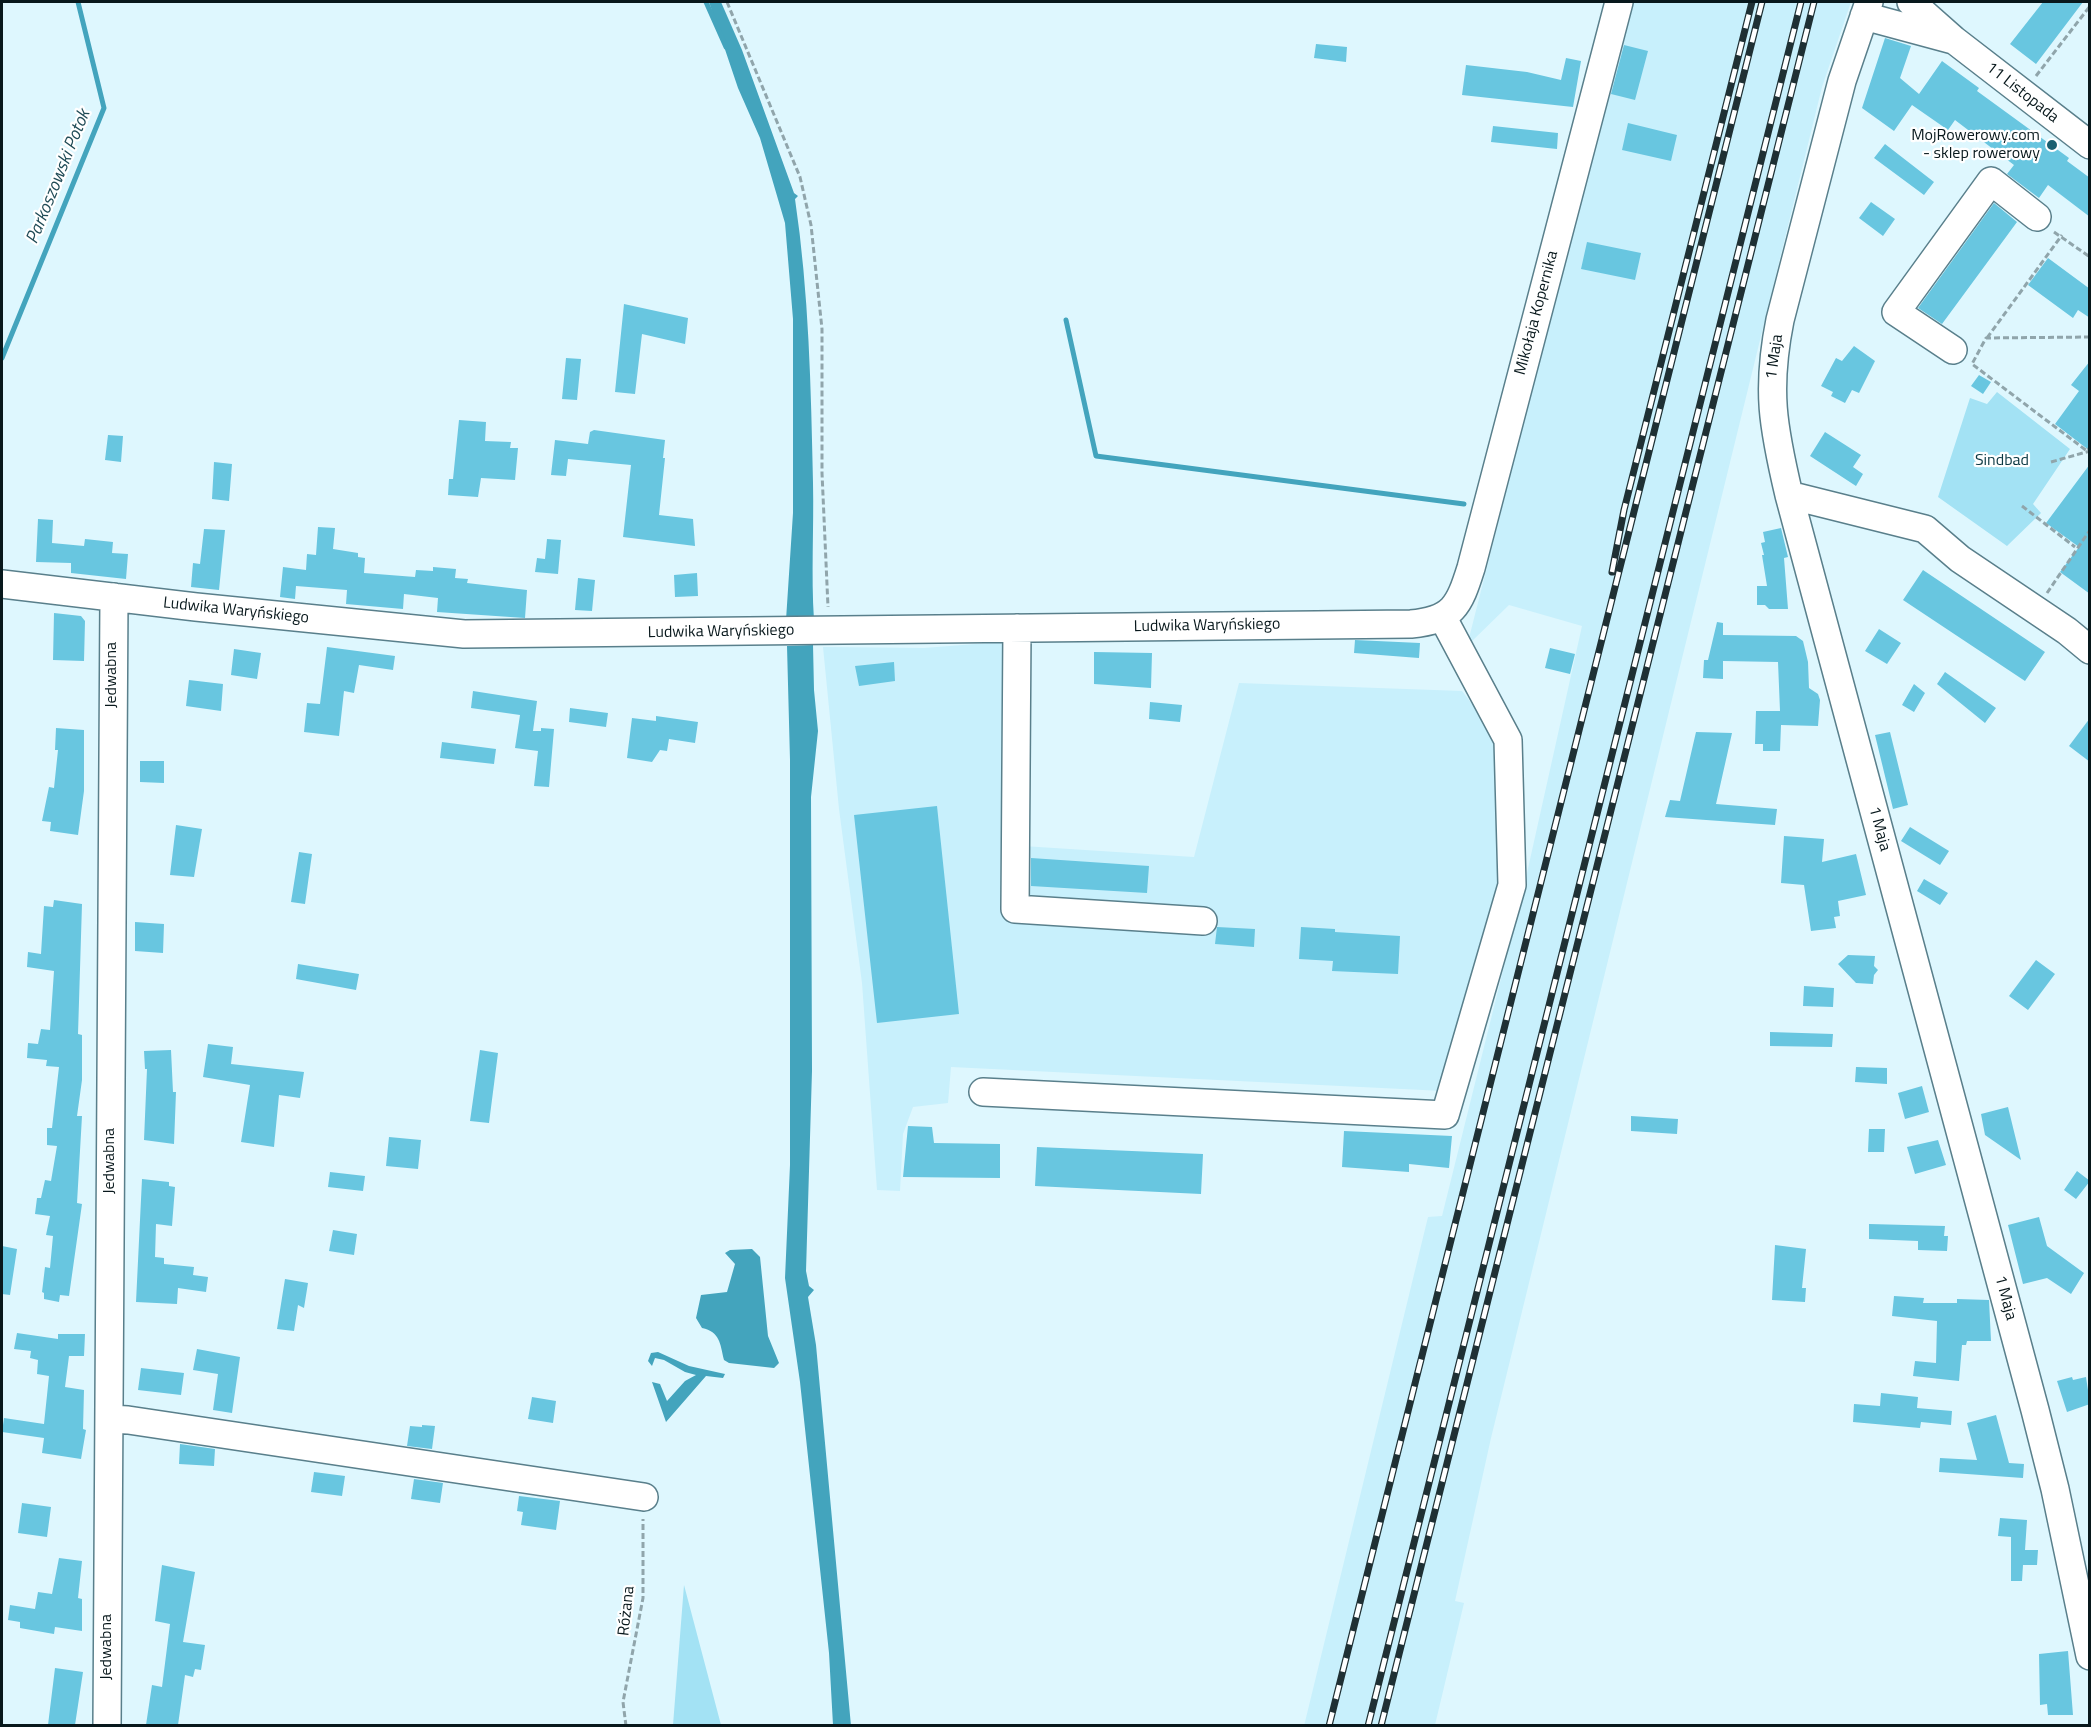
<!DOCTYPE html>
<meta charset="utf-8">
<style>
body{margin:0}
#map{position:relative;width:2091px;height:1727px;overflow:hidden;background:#def7fe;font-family:"Titillium Web",sans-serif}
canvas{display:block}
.frame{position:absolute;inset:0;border:3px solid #08181c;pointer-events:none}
</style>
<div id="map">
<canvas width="2091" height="1727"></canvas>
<div class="frame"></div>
</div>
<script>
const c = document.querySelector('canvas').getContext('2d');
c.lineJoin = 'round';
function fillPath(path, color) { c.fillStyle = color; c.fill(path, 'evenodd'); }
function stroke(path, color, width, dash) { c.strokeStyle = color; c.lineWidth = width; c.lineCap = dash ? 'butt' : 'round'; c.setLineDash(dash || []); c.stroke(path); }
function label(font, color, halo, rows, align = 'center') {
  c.font = font + ' "Titillium Web",sans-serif'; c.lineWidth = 4.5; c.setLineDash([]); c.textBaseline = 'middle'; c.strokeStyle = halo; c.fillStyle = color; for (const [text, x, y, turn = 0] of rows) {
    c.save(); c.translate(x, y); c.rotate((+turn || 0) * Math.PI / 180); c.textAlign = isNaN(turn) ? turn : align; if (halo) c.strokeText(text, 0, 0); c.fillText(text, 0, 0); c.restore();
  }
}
fillPath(new Path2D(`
 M 1630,2 L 1851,2 L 1822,87 L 1491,1438 L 1455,1601 L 1464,1603 L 1435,1725 L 1304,1726 L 1428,1217 L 1442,1216 L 1525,882 L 1582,626 L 1509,605 L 1467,646 Z
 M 1001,642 L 1026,649 L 1023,846 L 1194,857 L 1239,683 L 1462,691 L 1502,743 L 1498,883 L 1490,920 L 1443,1091 L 951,1067 L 948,1103 L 913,1107 L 903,1134 L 900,1191 L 877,1190 L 862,983 L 839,809 L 823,647 L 924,648 Z`), '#c8f0fc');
fillPath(new Path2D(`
 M 1997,392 L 2070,449 L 2033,504 L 2041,513 L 2007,546 L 1938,497 L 1970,398 L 1987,404 Z
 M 684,1585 L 721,1725 L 673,1725 Z`), '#a3e2f4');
fillPath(new Path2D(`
 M 709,2 L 721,2 L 742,50 L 794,193 L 798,196 L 795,199 C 809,293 811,388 813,483 C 814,529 811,574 814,620 L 786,620 L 793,513 L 793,319 L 785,223 L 760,138 L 738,88 Z
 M 813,645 L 814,690 L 818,731 L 811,797 L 812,1071 L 806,1271 L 809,1286 L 814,1290 L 808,1297 L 816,1345 L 851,1726 L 833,1725 L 829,1653 L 800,1382 L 785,1278 L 790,1165 L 790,760 L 787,646 Z
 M 752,1249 L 760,1257 L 768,1336 L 779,1363 L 774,1368 L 729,1363 L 724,1360 C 720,1343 720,1332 702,1328 L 696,1318 L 701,1295 L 727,1292 L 735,1264 L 725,1253 L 730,1250 Z
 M 658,1352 L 689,1366 L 725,1374 L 723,1378 L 706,1376 L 666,1422 L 652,1382 L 660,1384 L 667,1401 L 685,1381 L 696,1375 L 685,1372 L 664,1360 L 655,1358 L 652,1366 L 648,1361 L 651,1353 Z`), '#43a4bd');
stroke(new Path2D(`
 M 706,2 L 726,47
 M 1066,320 L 1096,456 L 1464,504
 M 2,358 L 104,108 L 78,2`), '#43a4bd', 5);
fillPath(new Path2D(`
 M 2043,2 L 2083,2 L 2036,64 L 2010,44 Z
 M 1885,38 L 1911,46 L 1900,78 L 1919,94 L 1942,61 L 1979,88 L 1977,91 L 2069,158 L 2067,161 L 2090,178 L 2090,217 L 2048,185 L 2039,198 L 2007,174 L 2014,165 L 1955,120 L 1948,130 L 1912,105 L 1894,131 L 1862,108 Z
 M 1316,44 L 1347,47 L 1346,62 L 1314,58 Z
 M 1624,45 L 1648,51 L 1635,100 L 1611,94 Z
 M 1566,58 L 1581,61 L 1573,107 L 1462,95 L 1466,65 L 1527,72 L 1561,80 Z
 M 1628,123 L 1677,135 L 1671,161 L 1622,150 Z
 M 1493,126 L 1558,133 L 1557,149 L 1491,142 Z
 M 1885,144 L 1934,182 L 1924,195 L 1874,158 Z
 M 1871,202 L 1895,219 L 1883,236 L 1859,218 Z
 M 1994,203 L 2017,222 L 1942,324 L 1918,308 Z
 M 1587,242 L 1641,253 L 1635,280 L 1581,269 Z
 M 2048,258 L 2090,289 L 2090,318 L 2078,310 L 2073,318 L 2028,285 Z
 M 624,304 L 688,318 L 685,344 L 642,334 L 635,394 L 615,392 Z
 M 1854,346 L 1875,361 L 1859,393 L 1852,390 L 1845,403 L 1831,396 L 1833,392 L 1821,386 L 1836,358 L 1842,361 Z
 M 566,358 L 581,359 L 577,400 L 562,399 Z
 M 2090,361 L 2090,451 L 2055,424 L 2079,391 L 2071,385 Z
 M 1979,375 L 1991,382 L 1983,394 L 1971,386 Z
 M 459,420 L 486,422 L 485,441 L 511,442 L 510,448 L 518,448 L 515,480 L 481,478 L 478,497 L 448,495 L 449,479 L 453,479 Z
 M 594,430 L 665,440 L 663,458 L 665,458 L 659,515 L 693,519 L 695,546 L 623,537 L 631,465 L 568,459 L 566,476 L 551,475 L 555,440 L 588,444 L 590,432 Z
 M 1825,432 L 1861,455 L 1853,467 L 1863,474 L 1856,486 L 1810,456 Z
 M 108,435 L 123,436 L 121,462 L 105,460 Z
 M 214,462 L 232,464 L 229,501 L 212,499 Z
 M 2090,464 L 2090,594 L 2060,572 L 2079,547 L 2046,523 Z
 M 38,519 L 53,520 L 52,543 L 84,546 L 85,539 L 113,542 L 112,553 L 128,554 L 126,579 L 71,573 L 71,563 L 36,562 Z
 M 318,527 L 335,528 L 333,549 L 358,553 L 358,557 L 365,558 L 364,573 L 415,577 L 416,570 L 433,571 L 433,567 L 456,569 L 455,578 L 468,579 L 467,583 L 527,590 L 525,618 L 437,612 L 438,598 L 404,594 L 403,609 L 346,604 L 347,590 L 296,586 L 295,599 L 280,597 L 283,567 L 306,570 L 307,554 L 316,555 Z
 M 1781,528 L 1788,557 L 1784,558 L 1788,609 L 1769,609 L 1765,605 L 1757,605 L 1757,586 L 1767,586 L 1762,555 L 1764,555 L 1761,543 L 1765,542 L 1763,532 Z
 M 204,529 L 225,530 L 219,590 L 191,587 L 193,563 L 200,564 Z
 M 547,539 L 561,540 L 558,574 L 535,572 L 537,558 L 545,559 Z
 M 1923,570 L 2045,652 L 2025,681 L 1903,600 Z
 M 697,573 L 698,596 L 675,597 L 674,575 Z
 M 578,578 L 595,580 L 592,611 L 575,610 Z
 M 54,613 L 81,616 L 85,621 L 84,661 L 53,660 Z
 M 1717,622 L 1723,623 L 1723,635 L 1796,636 L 1803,641 L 1808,662 L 1809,688 L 1818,694 L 1820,700 L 1818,726 L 1781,725 L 1780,751 L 1763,751 L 1763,744 L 1755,744 L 1756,711 L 1780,711 L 1778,662 L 1723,661 L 1723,679 L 1703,678 L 1704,660 L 1708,660 Z
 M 1879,629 L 1901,643 L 1887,664 L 1865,651 Z
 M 1355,640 L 1420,643 L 1419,658 L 1354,653 Z
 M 327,647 L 395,656 L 393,670 L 359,665 L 354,693 L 344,691 L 339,736 L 304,732 L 307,703 L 320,704 Z
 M 1550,648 L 1575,654 L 1570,674 L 1545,668 Z
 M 234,649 L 261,653 L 257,679 L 231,675 Z
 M 1094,652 L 1152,653 L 1151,688 L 1094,684 Z
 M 894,662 L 895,681 L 859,686 L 855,666 Z
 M 1945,672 L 1996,708 L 1985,723 L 1937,684 Z
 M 189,680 L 223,684 L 221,711 L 186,706 Z
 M 1914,684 L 1925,693 L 1914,712 L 1902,705 Z
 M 473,691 L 537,701 L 533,731 L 541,731 L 541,728 L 554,729 L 549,787 L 534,786 L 538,751 L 515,748 L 520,715 L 471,708 Z
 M 1150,702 L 1182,705 L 1180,722 L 1149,719 Z
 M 570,708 L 608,713 L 606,727 L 569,722 Z
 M 656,716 L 698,722 L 695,743 L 669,739 L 667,751 L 660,750 L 652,762 L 627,758 L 632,718 L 656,721 Z
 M 2090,718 L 2090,762 L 2069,746 Z
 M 56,728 L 84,730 L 84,791 L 78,835 L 50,831 L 51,822 L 42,821 L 49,787 L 54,788 L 58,750 L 55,750 Z
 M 1696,732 L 1732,733 L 1716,804 L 1777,809 L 1775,825 L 1665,817 L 1670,800 L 1680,801 Z
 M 1890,732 L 1908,805 L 1893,809 L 1875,735 Z
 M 442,742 L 496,749 L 494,764 L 440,758 Z
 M 140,761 L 164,761 L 164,783 L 140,782 Z
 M 937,806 L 959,1014 L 877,1023 L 854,815 Z
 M 176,825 L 202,829 L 194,877 L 170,875 Z
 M 1910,827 L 1949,851 L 1940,865 L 1901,841 Z
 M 1784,836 L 1824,839 L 1822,862 L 1856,854 L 1866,895 L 1838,901 L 1840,916 L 1834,917 L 1836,928 L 1811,931 L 1804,885 L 1781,883 Z
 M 299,852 L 312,854 L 305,904 L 291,902 Z
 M 1031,858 L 1149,866 L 1147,893 L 1031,886 Z
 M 1924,879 L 1948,893 L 1940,905 L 1917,891 Z
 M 54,900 L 82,904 L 78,1034 L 82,1035 L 82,1080 L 77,1116 L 82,1116 L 77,1203 L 82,1204 L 69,1296 L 60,1295 L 59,1302 L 44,1299 L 44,1293 L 42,1292 L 45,1267 L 50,1268 L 53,1236 L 46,1235 L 50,1216 L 35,1214 L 37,1198 L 41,1198 L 45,1180 L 51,1181 L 57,1146 L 47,1145 L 47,1128 L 52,1128 L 59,1067 L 46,1066 L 47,1060 L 27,1058 L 28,1043 L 38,1044 L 41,1029 L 50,1030 L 54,971 L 27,967 L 28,952 L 41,954 L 44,906 L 53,907 Z
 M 135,922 L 164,924 L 163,953 L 135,951 Z
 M 1217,927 L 1255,929 L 1254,947 L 1215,944 Z
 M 1301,927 L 1335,929 L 1335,932 L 1400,936 L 1398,974 L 1332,971 L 1333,961 L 1299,959 Z
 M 1848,955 L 1875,956 L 1874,966 L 1878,970 L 1874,975 L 1873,984 L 1856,983 L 1838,964 Z
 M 2036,960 L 2055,974 L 2028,1010 L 2009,996 Z
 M 298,964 L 359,974 L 356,990 L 296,979 Z
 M 1804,986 L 1834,988 L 1833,1007 L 1803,1006 Z
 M 1770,1032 L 1833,1034 L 1832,1047 L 1770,1046 Z
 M 208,1044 L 233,1047 L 231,1064 L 304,1072 L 300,1098 L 279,1095 L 274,1147 L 241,1142 L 250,1085 L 203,1077 Z
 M 171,1050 L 173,1092 L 176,1092 L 174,1144 L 144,1140 L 147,1069 L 145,1069 L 144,1051 Z
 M 480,1050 L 498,1053 L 489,1123 L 470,1121 Z
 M 1856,1067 L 1887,1068 L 1887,1084 L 1855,1082 Z
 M 1922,1086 L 1929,1112 L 1905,1119 L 1898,1093 Z
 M 2008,1107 L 2021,1160 L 1985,1135 L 1981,1114 Z
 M 1631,1116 L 1678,1119 L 1677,1134 L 1631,1131 Z
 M 908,1126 L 932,1127 L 934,1143 L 1000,1144 L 1000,1178 L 903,1177 Z
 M 1869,1129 L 1885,1129 L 1884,1152 L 1868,1152 Z
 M 1344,1131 L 1452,1136 L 1449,1168 L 1409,1164 L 1409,1172 L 1342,1167 Z
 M 389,1137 L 421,1140 L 418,1169 L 386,1166 Z
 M 1938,1140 L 1946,1165 L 1915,1174 L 1907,1147 Z
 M 1037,1147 L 1203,1154 L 1201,1194 L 1035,1186 Z
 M 2077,1171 L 2090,1181 L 2076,1199 L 2064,1190 Z
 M 330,1172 L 365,1176 L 363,1191 L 328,1187 Z
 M 142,1179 L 169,1182 L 169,1186 L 175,1187 L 172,1226 L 156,1224 L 155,1257 L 164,1258 L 164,1264 L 194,1267 L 193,1275 L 208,1277 L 206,1292 L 178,1288 L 177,1304 L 136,1302 Z
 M 2039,1217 L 2047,1246 L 2084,1273 L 2071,1294 L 2047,1278 L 2023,1284 L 2008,1225 Z
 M 1869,1224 L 1945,1226 L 1944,1236 L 1948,1236 L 1947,1251 L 1918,1250 L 1918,1241 L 1869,1239 Z
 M 333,1230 L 357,1234 L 354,1255 L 329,1251 Z
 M 1775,1245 L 1806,1249 L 1802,1288 L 1806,1288 L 1805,1302 L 1772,1300 Z
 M 2,1246 L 17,1249 L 10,1295 L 2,1294 Z
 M 285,1279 L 308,1283 L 304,1308 L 298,1305 L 294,1331 L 277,1329 Z
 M 1894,1296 L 1924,1298 L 1923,1303 L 1957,1303 L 1957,1299 L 1989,1300 L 1991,1341 L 1967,1341 L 1966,1345 L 1962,1345 L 1959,1381 L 1913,1376 L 1915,1361 L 1936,1363 L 1937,1321 L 1892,1316 Z
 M 17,1333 L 58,1339 L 58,1334 L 85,1334 L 84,1356 L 69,1356 L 65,1387 L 84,1390 L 83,1429 L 86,1430 L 81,1459 L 42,1453 L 44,1438 L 2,1432 L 4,1418 L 44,1424 L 49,1376 L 37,1374 L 38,1360 L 30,1358 L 31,1351 L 14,1349 Z
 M 197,1349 L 240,1357 L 232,1413 L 213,1410 L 218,1374 L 193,1370 Z
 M 141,1368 L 184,1373 L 181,1395 L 138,1390 Z
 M 2072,1377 L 2073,1380 L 2086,1377 L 2090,1404 L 2067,1412 L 2057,1381 Z
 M 1881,1393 L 1918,1397 L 1917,1408 L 1952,1411 L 1951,1425 L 1921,1422 L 1920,1428 L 1853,1422 L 1854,1404 L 1880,1406 Z
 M 532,1397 L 556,1401 L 553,1423 L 528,1419 Z
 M 1996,1415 L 2009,1463 L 2024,1464 L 2023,1478 L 1939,1472 L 1940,1458 L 1977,1460 L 1967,1423 Z
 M 422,1425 L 435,1426 L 432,1449 L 407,1446 L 410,1426 L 422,1427 Z
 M 180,1444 L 215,1449 L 214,1466 L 179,1464 Z
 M 314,1472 L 345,1476 L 342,1496 L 311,1492 Z
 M 414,1479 L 443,1483 L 440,1503 L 411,1499 Z
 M 519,1496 L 560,1501 L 556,1530 L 521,1525 L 523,1512 L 517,1511 Z
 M 22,1503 L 51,1507 L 47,1537 L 18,1533 Z
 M 2000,1518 L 2027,1520 L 2025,1550 L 2038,1550 L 2037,1565 L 2023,1565 L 2022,1581 L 2011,1581 L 2011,1537 L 1998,1536 Z
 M 59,1558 L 82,1561 L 78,1598 L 82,1599 L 82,1631 L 55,1627 L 54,1634 L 20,1628 L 20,1622 L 8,1620 L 10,1605 L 35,1609 L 38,1592 L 52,1594 Z
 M 162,1565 L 195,1572 L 183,1642 L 205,1645 L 201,1670 L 195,1669 L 193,1677 L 185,1675 L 178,1725 L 146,1725 L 152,1685 L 162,1687 L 170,1624 L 155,1621 Z
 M 2068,1651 L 2073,1715 L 2048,1715 L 2047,1704 L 2040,1705 L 2039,1654 Z
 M 55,1668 L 83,1672 L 75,1725 L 48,1725 Z`), '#68c6e0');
const minor = new Path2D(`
 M 1869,2 L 1842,81 L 1780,320 C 1766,390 1773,427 1789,495 L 2035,1410 L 2055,1489 L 2090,1656
 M 1911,2 L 1954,40 L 2090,145
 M 1864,16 L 1953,40
 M 1953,350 L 1896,312 L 1991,181 L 2037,217
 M 1789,495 L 1925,529 L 1960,559 L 2067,631 L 2090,650
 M 2,584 L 196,607 L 464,634 L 1411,624 C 1453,620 1459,606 1471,568 L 1619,2
 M 1017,628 L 1015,909 L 1203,921
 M 983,1092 L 1445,1115 L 1512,885 L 1508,740 L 1443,618
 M 109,1419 L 128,1420 L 644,1497
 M 107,1726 L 114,597`);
stroke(minor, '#597f8b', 30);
stroke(new Path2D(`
 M 727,2 L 800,177 L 811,225 L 822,329 L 822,473 L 828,607
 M 2036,76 L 2090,6
 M 2054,232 L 2090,257
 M 2090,337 L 1986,338 L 1972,364 L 2087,451 L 2090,447
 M 1987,338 L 2062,235
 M 2051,462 L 2090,451
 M 2022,506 L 2075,547
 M 2047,593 L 2090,530
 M 626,1726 L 623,1702 L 643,1598 L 643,1519`), '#90a5ab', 3, [6, 3]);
stroke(minor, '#fff', 27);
const rail = new Path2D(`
 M 1612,572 L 1624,510 L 1752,2
 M 1329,1726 L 1762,2
 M 1368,1726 L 1801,2
 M 1381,1726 L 1814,2`);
stroke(rail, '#1f3034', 7);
stroke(rail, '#fff', 4.5, [14]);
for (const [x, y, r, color] of [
 [2052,145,6,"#1a6071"]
]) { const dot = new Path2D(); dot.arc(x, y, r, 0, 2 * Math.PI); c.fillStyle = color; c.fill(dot); stroke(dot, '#fff', 2); }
label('16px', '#08181c', '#fff', [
 ["11 Listopada",2022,93,38],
 ["Mikołaja Kopernika",1537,313,-75],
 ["1 Maja",1775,357,-82],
 ["Ludwika Waryńskiego",236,611,6],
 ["Ludwika Waryńskiego",1207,626,-1],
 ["Ludwika Waryńskiego",721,632,-1],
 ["Jedwabna",112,675,-90],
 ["1 Maja",1879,829,75],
 ["Jedwabna",110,1161,-90],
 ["1 Maja",2005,1298,75],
 ["Różana",627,1611,-84],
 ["Jedwabna",107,1647,-90]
]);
label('16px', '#08181c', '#fff', [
 ["MojRowerowy.com",2040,136],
 ["- sklep rowerowy",2040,154]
], 'right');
label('16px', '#0b3843', '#fff', [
 ["Sindbad",2002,461]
]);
label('italic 18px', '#214c57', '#fff', [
 ["Parkoszowski Potok",59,177,-68]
]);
</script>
